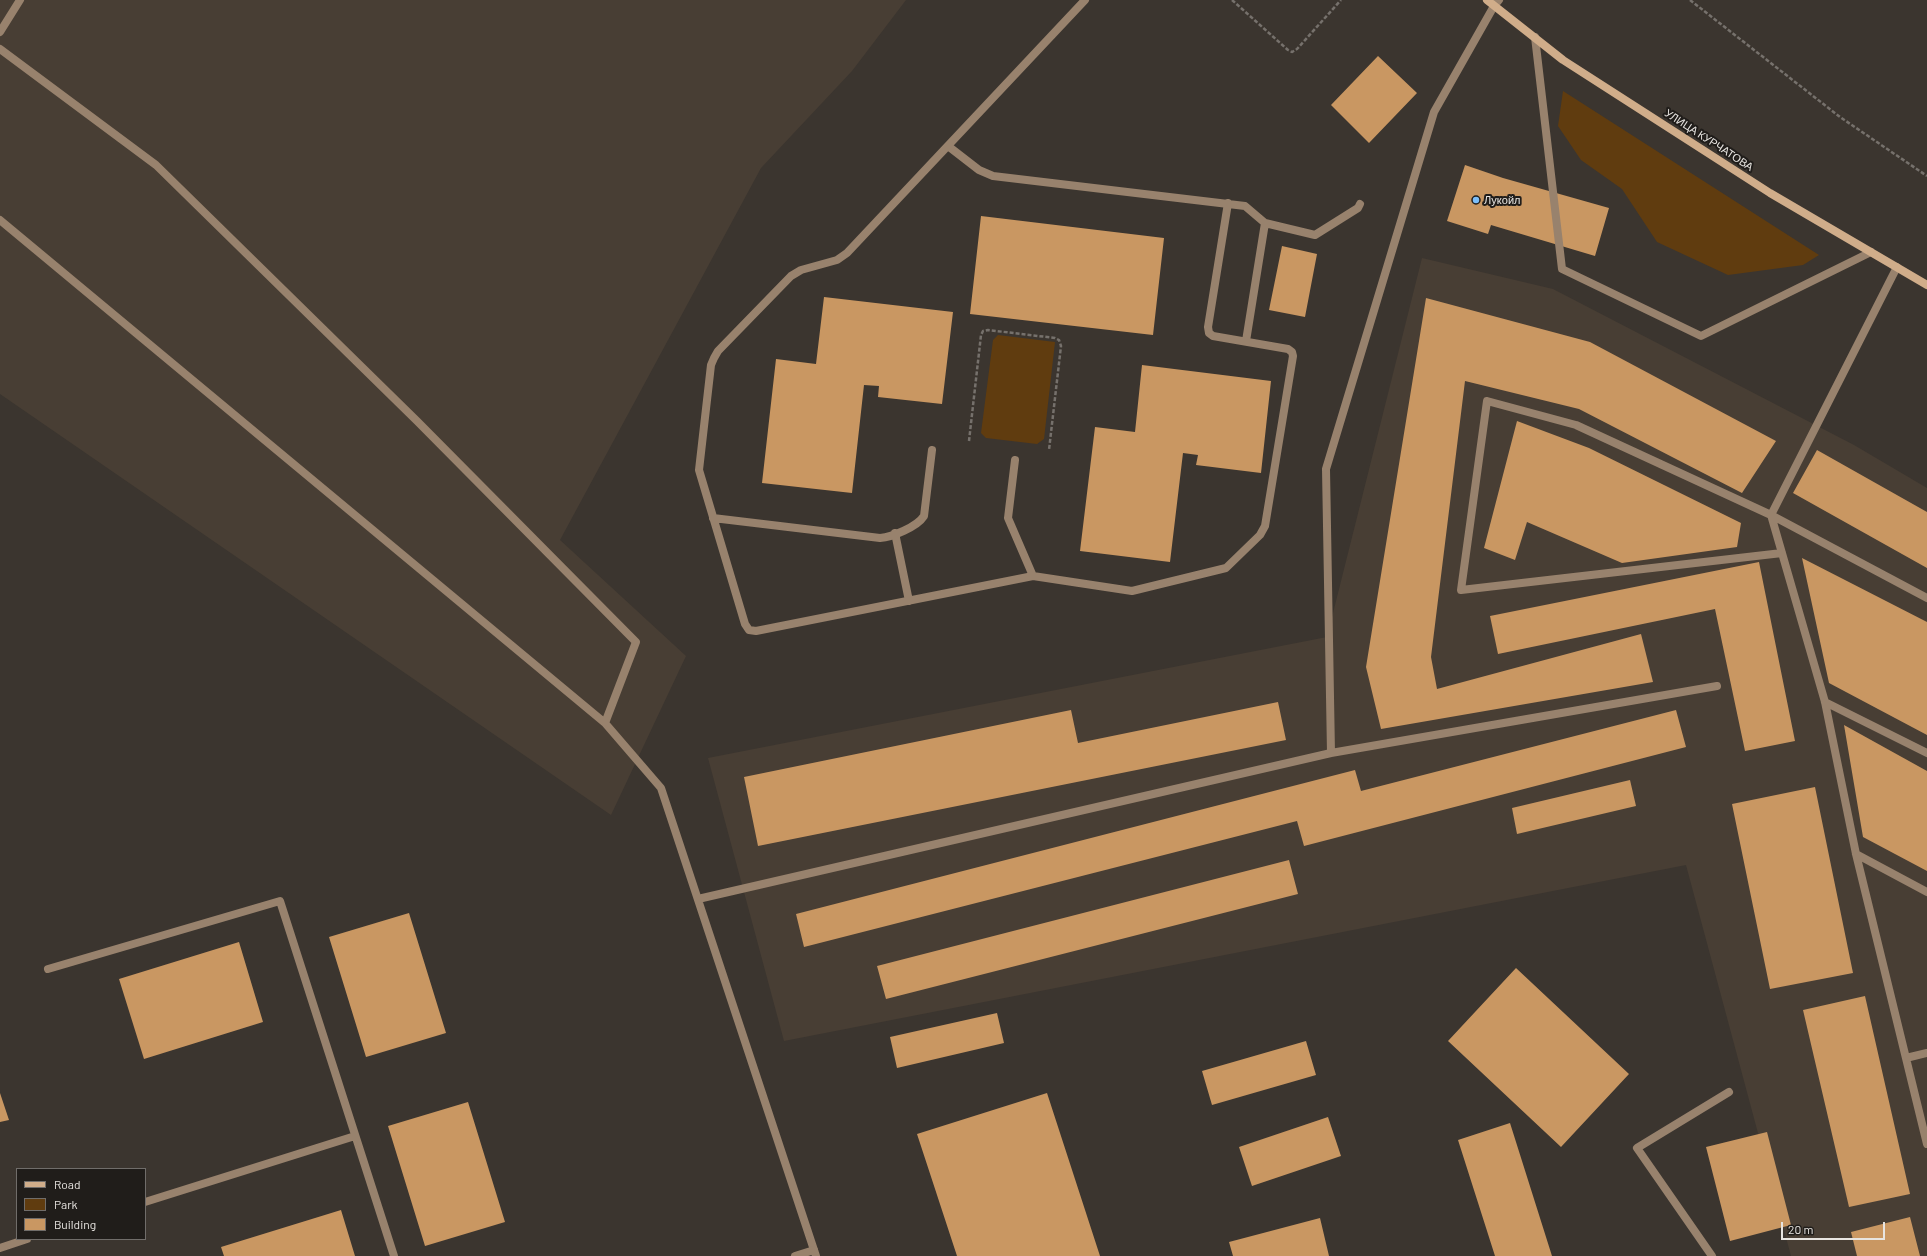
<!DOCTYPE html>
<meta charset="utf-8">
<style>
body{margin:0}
#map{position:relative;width:1927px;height:1256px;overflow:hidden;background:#3b352f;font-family:Barlow,sans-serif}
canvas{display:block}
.legend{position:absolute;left:16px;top:1168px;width:130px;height:72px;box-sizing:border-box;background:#201d1a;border:1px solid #706d6a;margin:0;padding:5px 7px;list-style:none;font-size:12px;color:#e8e5e1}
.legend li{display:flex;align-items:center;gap:8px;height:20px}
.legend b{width:20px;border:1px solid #706d6a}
.scale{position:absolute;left:1781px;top:1222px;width:104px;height:18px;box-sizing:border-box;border:2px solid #e8e5e1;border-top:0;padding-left:5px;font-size:12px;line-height:14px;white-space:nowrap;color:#e8e5e1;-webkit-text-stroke:3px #201d1a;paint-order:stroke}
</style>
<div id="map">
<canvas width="1927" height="1256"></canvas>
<ul class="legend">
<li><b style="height:5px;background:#d0ad8a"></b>Road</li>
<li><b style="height:11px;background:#603c0f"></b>Park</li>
<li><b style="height:11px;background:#c99762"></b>Building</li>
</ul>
<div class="scale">20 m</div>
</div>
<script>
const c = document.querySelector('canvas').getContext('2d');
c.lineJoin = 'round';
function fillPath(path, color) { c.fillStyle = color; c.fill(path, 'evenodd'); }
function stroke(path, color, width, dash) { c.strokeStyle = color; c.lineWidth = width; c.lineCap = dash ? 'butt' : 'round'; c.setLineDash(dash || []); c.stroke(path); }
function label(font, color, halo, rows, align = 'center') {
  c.font = font + ' Barlow,sans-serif'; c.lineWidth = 4; c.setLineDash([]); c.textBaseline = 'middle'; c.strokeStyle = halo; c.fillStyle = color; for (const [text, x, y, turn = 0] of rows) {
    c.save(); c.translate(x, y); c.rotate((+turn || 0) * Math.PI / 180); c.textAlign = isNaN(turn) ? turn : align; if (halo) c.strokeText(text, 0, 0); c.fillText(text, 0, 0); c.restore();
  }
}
fillPath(new Path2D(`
 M 0,0 L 906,0 L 852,71 L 761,168 L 560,540 L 686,656 L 611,815 L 0,394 Z
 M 1422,258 L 1553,289 L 1854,445 L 1927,488 L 1927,1256 L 1791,1256 L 1686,865 L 784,1041 L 708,758 L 1327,637 Z`), '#483e34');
fillPath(new Path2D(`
 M 1563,91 L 1819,255 L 1803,265 L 1728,275 L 1657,242 L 1622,189 L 1581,160 L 1558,126 Z
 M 998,335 L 1055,342 L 1044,439 L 1037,444 L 986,438 L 981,433 L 993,340 Z`), '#603c0f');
fillPath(new Path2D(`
 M 1378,56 L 1417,93 L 1369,143 L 1331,105 Z
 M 1465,165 L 1503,178 L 1609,208 L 1595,256 L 1491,225 L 1488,234 L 1447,221 Z
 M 981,216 L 1164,238 L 1153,335 L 970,314 Z
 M 1282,246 L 1317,254 L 1305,317 L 1269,310 Z
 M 824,297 L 953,312 L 942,404 L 878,397 L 879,386 L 864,385 L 852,493 L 762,483 L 776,359 L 816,364 Z
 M 1426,298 L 1590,342 L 1776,441 L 1742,493 L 1579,409 L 1465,381 L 1431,657 L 1437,689 L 1641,634 L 1653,682 L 1381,729 L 1366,667 Z
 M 1142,365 L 1271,381 L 1261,473 L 1196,465 L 1198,455 L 1183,453 L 1170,562 L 1080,551 L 1095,427 L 1135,432 Z
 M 1517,421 L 1589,448 L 1741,523 L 1737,547 L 1622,563 L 1527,522 L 1515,560 L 1484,548 Z
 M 1817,450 L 1927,512 L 1927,568 L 1793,493 Z
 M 1802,558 L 1927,622 L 1927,735 L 1829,683 Z
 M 1759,562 L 1795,741 L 1745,751 L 1715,609 L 1498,654 L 1490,616 Z
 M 1278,702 L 1286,740 L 758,846 L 744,777 L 1071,710 L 1078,743 Z
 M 1676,710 L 1686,747 L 1304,846 L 1297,821 L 804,947 L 796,914 L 1355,770 L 1361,791 Z
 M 1844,725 L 1927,771 L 1927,871 L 1863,837 Z
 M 1630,780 L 1636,806 L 1517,834 L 1512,808 Z
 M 1815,787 L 1853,973 L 1770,989 L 1732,804 Z
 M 1289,860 L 1298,894 L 886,999 L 877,966 Z
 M 409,913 L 446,1033 L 366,1057 L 329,937 Z
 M 239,942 L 263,1022 L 144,1059 L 119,979 Z
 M 1516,968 L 1629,1074 L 1561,1147 L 1448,1041 Z
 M 1865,996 L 1910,1194 L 1849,1207 L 1803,1010 Z
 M 997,1013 L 1004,1043 L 897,1068 L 890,1037 Z
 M 1306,1041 L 1316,1075 L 1212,1105 L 1202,1071 Z
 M 0,1093 L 9,1120 L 0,1122 Z
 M 1047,1093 L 1100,1256 L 957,1256 L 917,1134 Z
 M 468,1102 L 505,1222 L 425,1246 L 388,1126 Z
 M 1328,1117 L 1341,1156 L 1252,1186 L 1239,1147 Z
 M 1510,1123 L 1552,1256 L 1495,1256 L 1458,1140 Z
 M 1767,1132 L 1791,1225 L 1730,1241 L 1706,1147 Z
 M 341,1210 L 355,1256 L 224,1256 L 221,1247 Z
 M 1910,1217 L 1920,1256 L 1857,1256 L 1851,1232 Z
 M 1320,1218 L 1329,1256 L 1233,1256 L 1229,1242 Z`), '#c99762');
stroke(new Path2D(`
 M 1232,0 L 1288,50 L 1292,52 L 1297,49 L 1341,0
 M 1690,0 L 1840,117 L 1927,176
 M 969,441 L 981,335 L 983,331 L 988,330 L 1055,338 L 1059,340 L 1061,346 L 1049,450`), '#76716c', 2.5, [4, 2]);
stroke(new Path2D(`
 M 1085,0 L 847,253 L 837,260 L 801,270 L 791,276 L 718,351 L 714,358 L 711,365 L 699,470 L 745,624 L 749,630 L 756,631 L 1033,576 L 1132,591 L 1226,568 L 1260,535 L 1265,526 L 1293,356 L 1292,352 L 1288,349 L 1213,336 L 1209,333 L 1208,327 L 1228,203
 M 0,32 L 20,0
 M 1535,37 L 1562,269 L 1701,336 L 1871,252
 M 0,49 L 156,165 L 417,421 L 636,642 L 605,723 L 661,788 L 814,1250
 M 948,146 L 979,170 L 993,176 L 1245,206 L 1265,223 L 1315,235 L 1358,208 L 1360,204
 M 0,220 L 605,723
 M 1246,341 L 1265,223
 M 1015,460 L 1008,518 L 1033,576
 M 713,518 L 880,538 C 892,537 917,527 924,516 L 932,450
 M 895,533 L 909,601
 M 1782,553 L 1461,590 L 1487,401 L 1576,425 L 1771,515 L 1897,267
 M 1927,598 L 1771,515 L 1825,702 L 1856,854 L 1927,1144
 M 1825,702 L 1927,753
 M 1331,753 L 1717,686
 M 1856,854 L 1927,892
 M 698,899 L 1331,753 L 1326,469 L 1434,112 L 1494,6 L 1499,0
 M 48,969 L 280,901 L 394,1256
 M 1906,1058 L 1927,1053
 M 145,1202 L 355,1136
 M 0,1248 L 27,1239
 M 1712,1256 L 1637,1148 L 1729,1092`), '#98826d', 8);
stroke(new Path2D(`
 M 795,1256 L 814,1250 L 816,1256`), '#98826d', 8);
stroke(new Path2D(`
 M 1487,0 L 1563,60 L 1770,193 L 1927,285`), '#d0ad8a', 8);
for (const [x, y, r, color] of [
 [1476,200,4,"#7cbef9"]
]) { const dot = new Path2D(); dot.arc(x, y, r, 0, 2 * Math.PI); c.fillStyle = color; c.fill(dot); stroke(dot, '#201d1a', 1.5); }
label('11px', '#e8e5e1', '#201d1a', [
 ["УЛИЦА КУРЧАТОВА",1709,140,33]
]);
label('11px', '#e8e5e1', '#201d1a', [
 ["Лукойл",1484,200]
], 'left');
</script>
